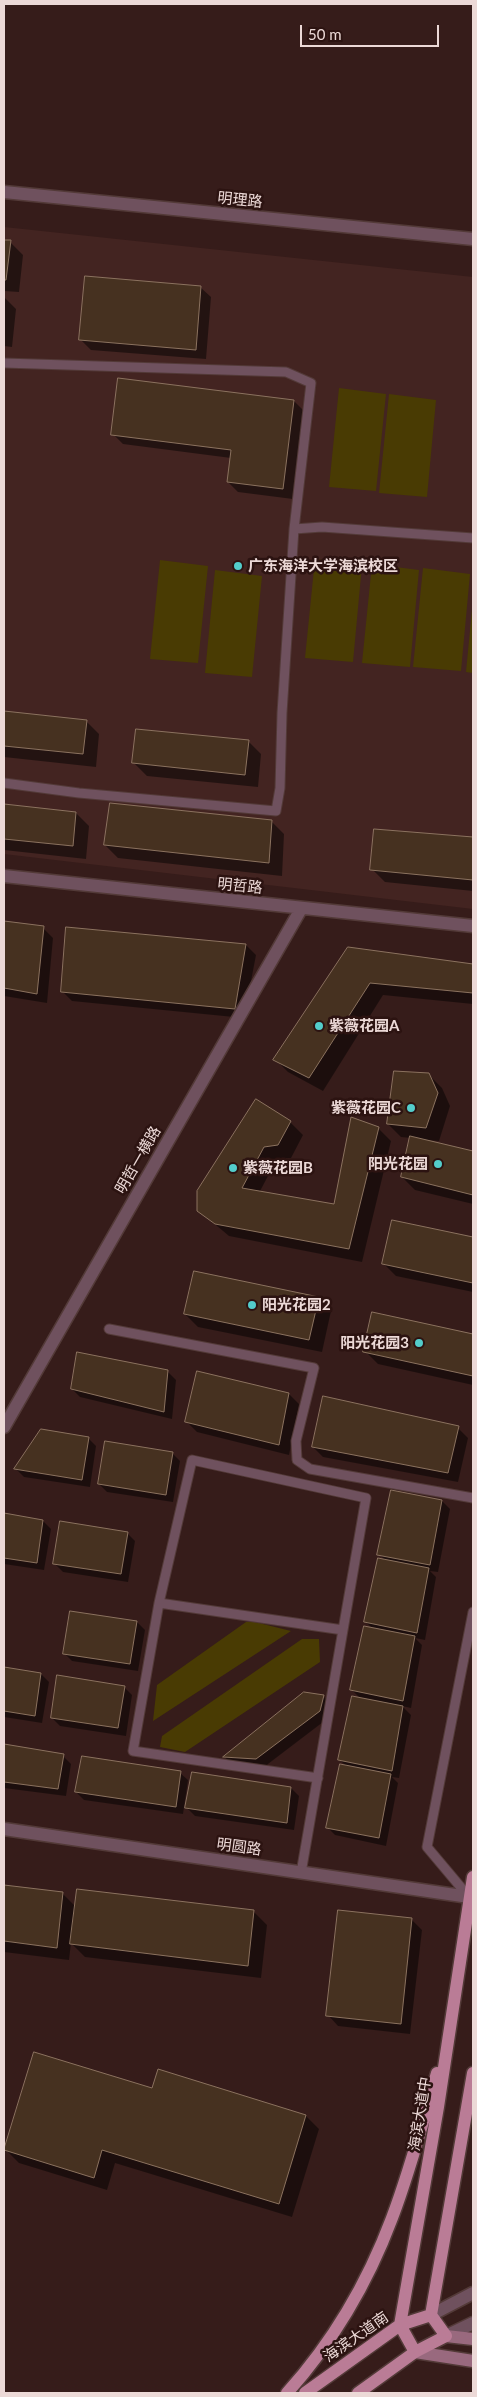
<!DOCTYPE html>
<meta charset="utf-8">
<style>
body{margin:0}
#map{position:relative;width:477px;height:2397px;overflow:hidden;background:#361c1a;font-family:Lato,sans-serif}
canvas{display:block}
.frame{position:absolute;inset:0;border:5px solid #ecd9d7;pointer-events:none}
.scale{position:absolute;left:300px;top:25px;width:139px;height:22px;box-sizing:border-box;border:2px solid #ecd9d7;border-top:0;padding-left:6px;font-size:15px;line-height:18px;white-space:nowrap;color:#ecd9d7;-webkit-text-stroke:4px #2c1311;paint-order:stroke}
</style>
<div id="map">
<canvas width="477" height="2397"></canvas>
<div class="frame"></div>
<div class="scale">50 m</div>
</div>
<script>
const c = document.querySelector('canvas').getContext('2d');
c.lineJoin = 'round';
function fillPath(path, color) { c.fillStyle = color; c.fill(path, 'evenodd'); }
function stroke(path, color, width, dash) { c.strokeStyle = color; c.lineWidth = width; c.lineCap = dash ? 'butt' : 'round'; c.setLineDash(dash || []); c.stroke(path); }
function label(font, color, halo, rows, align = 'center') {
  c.font = font + ' Lato,"Noto Sans SC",sans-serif'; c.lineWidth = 5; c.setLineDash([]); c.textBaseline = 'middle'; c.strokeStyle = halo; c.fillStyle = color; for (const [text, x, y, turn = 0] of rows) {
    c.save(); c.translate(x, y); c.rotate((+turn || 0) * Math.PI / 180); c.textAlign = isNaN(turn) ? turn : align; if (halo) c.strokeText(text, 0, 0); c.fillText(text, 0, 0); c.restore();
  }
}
fillPath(new Path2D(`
 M 4,227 L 473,277 L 473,909 L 4,854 Z`), '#432421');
fillPath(new Path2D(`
 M 339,388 L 386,394 L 376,491 L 329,487 Z
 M 389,394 L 436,400 L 427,497 L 379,493 Z
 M 315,559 L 362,565 L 353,662 L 305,658 Z
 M 160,560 L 208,566 L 198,663 L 150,659 Z
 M 372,564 L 419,570 L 410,667 L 362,663 Z
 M 423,568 L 470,574 L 461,671 L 413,667 Z
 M 215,570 L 262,576 L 252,677 L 205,673 Z
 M 473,599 L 473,673 L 466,672 Z
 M 246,1622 L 255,1622 L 291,1631 L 153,1721 L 157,1685 Z
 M 302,1639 L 319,1639 L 320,1662 L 185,1752 L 160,1747 L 162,1736 Z`), '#493b03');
fillPath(new Path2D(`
 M 4,241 L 10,242 L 23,255 L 19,292 L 4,291 Z
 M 200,287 L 211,297 L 206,359 L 91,350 L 81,340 Z
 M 4,297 L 16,309 L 12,347 L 4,346 Z
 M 294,401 L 304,411 L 293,499 L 238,492 L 228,482 L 231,458 L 123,444 L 113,434 Z
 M 4,712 L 86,721 L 99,734 L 96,767 L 4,757 Z
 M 248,741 L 261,754 L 258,787 L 147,776 L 134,763 Z
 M 4,806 L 76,813 L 89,826 L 86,859 L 4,850 Z
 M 271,821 L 284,834 L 282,876 L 118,858 L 105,845 Z
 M 375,830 L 473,838 L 473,891 L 385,882 L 372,869 Z
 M 4,922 L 43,928 L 53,938 L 47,1003 L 4,996 Z
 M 67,929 L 246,945 L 256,955 L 244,1018 L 72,1001 L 62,991 Z
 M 349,948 L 473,965 L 473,1004 L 383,995 L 323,1091 L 288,1072 L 275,1059 Z
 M 429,1075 L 442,1088 L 450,1106 L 439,1141 L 427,1140 L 426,1141 L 473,1152 L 473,1204 L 415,1190 L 402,1177 L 411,1138 L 401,1137 L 388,1124 Z
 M 257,1101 L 290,1122 L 303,1135 L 291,1158 L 277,1159 L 259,1193 L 335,1205 L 378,1128 L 391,1141 L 362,1262 L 229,1236 L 198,1210 Z
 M 393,1222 L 473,1238 L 473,1292 L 396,1276 L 383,1263 Z
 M 318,1298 L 331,1311 L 322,1352 L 198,1327 L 185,1314 Z
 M 373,1314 L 473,1335 L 473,1385 L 378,1364 L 365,1351 Z
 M 168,1372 L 176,1380 L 172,1419 L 80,1397 L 72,1389 Z
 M 289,1394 L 299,1404 L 289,1455 L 197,1432 L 187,1422 Z
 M 458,1428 L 468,1438 L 458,1482 L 323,1457 L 313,1447 Z
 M 88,1438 L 96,1446 L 90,1487 L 24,1477 L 16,1469 Z
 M 172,1453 L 180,1461 L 173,1502 L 107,1492 L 99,1484 Z
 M 442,1501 L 450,1509 L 438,1572 L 430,1571 L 436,1577 L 425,1640 L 415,1638 L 422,1645 L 411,1708 L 402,1706 L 411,1715 L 399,1778 L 392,1777 L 398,1783 L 386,1846 L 335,1835 L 327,1827 L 346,1766 L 340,1760 L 361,1699 L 352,1690 L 373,1629 L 366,1622 L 385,1560 L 379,1554 Z
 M 4,1515 L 43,1521 L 51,1529 L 44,1570 L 4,1564 Z
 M 127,1533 L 135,1541 L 128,1582 L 63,1572 L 55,1564 Z
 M 137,1622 L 145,1630 L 138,1671 L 72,1661 L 64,1653 Z
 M 4,1668 L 41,1674 L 49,1682 L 42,1723 L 4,1717 Z
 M 124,1687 L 132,1695 L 126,1736 L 60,1726 L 52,1718 Z
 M 304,1693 L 324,1697 L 331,1704 L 327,1719 L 264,1767 L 232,1765 L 225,1757 Z
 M 4,1745 L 63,1756 L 71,1764 L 66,1796 L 4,1788 Z
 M 180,1773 L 188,1780 L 183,1814 L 84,1800 L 76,1792 Z
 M 193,1773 L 291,1788 L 299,1796 L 294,1830 L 195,1816 L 187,1808 Z
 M 4,1886 L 63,1894 L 76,1907 L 78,1890 L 254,1912 L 267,1925 L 261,1978 L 85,1957 L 71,1943 L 69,1960 L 4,1952 Z
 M 412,1920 L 422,1930 L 410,2034 L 338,2026 L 328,2015 Z
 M 158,2071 L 306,2116 L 319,2129 L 292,2217 L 115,2163 L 107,2190 L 19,2163 L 6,2150 L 153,2090 Z`), '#0007');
const building = new Path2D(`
 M 4,240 L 11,240 L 6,280 L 4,280 Z
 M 85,276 L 201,286 L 196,350 L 79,340 Z
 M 118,378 L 294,400 L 283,489 L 227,482 L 231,450 L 111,435 Z
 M 4,711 L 87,720 L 83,754 L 4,746 Z
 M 136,729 L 249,740 L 245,775 L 132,763 Z
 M 110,803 L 272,820 L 269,863 L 104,845 Z
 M 4,804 L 76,812 L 73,846 L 4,839 Z
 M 374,829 L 473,837 L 473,880 L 370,870 Z
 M 4,921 L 44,926 L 37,994 L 4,988 Z
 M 66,927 L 246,944 L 235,1009 L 61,992 Z
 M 348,947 L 473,964 L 473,993 L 370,983 L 309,1078 L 273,1060 Z
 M 394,1071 L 429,1073 L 438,1093 L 426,1128 L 387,1124 Z
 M 256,1099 L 291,1121 L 278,1145 L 264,1147 L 242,1188 L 334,1204 L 351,1117 L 379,1127 L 349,1249 L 215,1224 L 197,1211 L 197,1191 Z
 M 410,1136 L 473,1151 L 473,1195 L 401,1177 Z
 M 392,1220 L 473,1237 L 473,1283 L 382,1264 Z
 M 194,1271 L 319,1297 L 309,1340 L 184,1314 Z
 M 372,1312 L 473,1334 L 473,1376 L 363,1352 Z
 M 77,1352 L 168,1370 L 164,1412 L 71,1389 Z
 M 197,1371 L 289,1393 L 279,1445 L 185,1422 Z
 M 323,1396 L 459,1426 L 448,1473 L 312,1447 Z
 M 41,1429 L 89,1437 L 82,1480 L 14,1469 Z
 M 105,1441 L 173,1452 L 166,1495 L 98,1484 Z
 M 391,1490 L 442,1500 L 430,1565 L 377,1555 Z
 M 4,1513 L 43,1520 L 37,1563 L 4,1558 Z
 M 60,1521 L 128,1532 L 121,1574 L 53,1564 Z
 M 378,1558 L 429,1568 L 417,1633 L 364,1622 Z
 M 70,1611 L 137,1621 L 130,1664 L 63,1654 Z
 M 364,1626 L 415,1636 L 403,1701 L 350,1690 Z
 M 4,1667 L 41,1673 L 35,1716 L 4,1711 Z
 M 57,1675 L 125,1686 L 118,1728 L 51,1718 Z
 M 304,1692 L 324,1695 L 320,1711 L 256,1759 L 223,1757 Z
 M 352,1696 L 403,1706 L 392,1771 L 338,1760 Z
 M 4,1744 L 64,1754 L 58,1789 L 4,1782 Z
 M 82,1756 L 181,1771 L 176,1807 L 75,1792 Z
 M 340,1764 L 391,1774 L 379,1838 L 326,1828 Z
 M 192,1772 L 291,1787 L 287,1823 L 185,1808 Z
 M 4,1885 L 63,1892 L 57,1948 L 4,1941 Z
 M 77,1889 L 254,1910 L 248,1966 L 70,1944 Z
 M 338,1910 L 412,1918 L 401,2024 L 326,2016 Z
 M 34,2052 L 152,2088 L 158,2069 L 306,2115 L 279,2204 L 102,2150 L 94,2178 L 4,2150 Z`);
fillPath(building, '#463120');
stroke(building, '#8b725f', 1);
const lane = new Path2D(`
 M 4,363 L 286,372 L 311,383 L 294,529 L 282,713 L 280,788 L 276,811 L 79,793 L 4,783
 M 294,529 L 322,527 L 473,538
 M 109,1329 L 314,1368 L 296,1441 L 297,1460 L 310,1469 L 473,1498
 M 159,1603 L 192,1460 L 366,1498 L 343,1630
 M 301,1873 L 343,1630 L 159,1603 L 133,1751 L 318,1778
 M 469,1897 L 427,1847 L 473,1612`);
const street = new Path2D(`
 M 4,192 L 473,239
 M 4,876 L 473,926
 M 4,1427 L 301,909
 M 4,1829 L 469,1897
 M 431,2315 L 473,2293
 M 446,2336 L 473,2323`);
const secondary = new Path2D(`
 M 446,2336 L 473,2339
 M 415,2352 L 473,2361`);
const primary = new Path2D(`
 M 415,2352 L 400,2325 L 438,2107 L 473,1877
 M 287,2393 C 332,2343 368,2282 392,2218 C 410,2171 423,2121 437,2073
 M 305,2393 L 400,2325 L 431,2315
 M 358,2393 L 415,2352 L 446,2336 L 431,2315 L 473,2073`);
stroke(lane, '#533a38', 11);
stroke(street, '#533a38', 15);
stroke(secondary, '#533a38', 15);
stroke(primary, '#533a38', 15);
stroke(lane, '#6f515e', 9);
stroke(street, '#6f515e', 12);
stroke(secondary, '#99697e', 12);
stroke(primary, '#ba7c96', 12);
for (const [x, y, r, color] of [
 [238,566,5,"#53cdcb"],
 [319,1026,5,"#53cdcb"],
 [411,1108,5,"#53cdcb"],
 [438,1164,5,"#53cdcb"],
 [233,1168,5,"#53cdcb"],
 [252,1305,5,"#53cdcb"],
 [419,1343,5,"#53cdcb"]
]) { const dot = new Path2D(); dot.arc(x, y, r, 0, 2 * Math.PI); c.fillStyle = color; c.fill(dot); stroke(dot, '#2c1311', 2); }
label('15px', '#ecd9d7', '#2c1311', [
 ["明理路",240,200,6],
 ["明哲路",240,886,6],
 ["明哲一横路",138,1160,-60],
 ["明圆路",239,1847,8],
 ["海滨大道中",420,2114,-81],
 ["海滨大道南",356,2337,-35]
]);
label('bold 15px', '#ecd9d7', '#2c1311', [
 ["广东海洋大学海滨校区",248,566],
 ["紫薇花园A",329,1026],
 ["紫薇花园C",401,1108,"right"],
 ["阳光花园",428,1164,"right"],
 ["紫薇花园B",243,1168],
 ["阳光花园2",262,1305],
 ["阳光花园3",409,1343,"right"]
], 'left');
</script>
